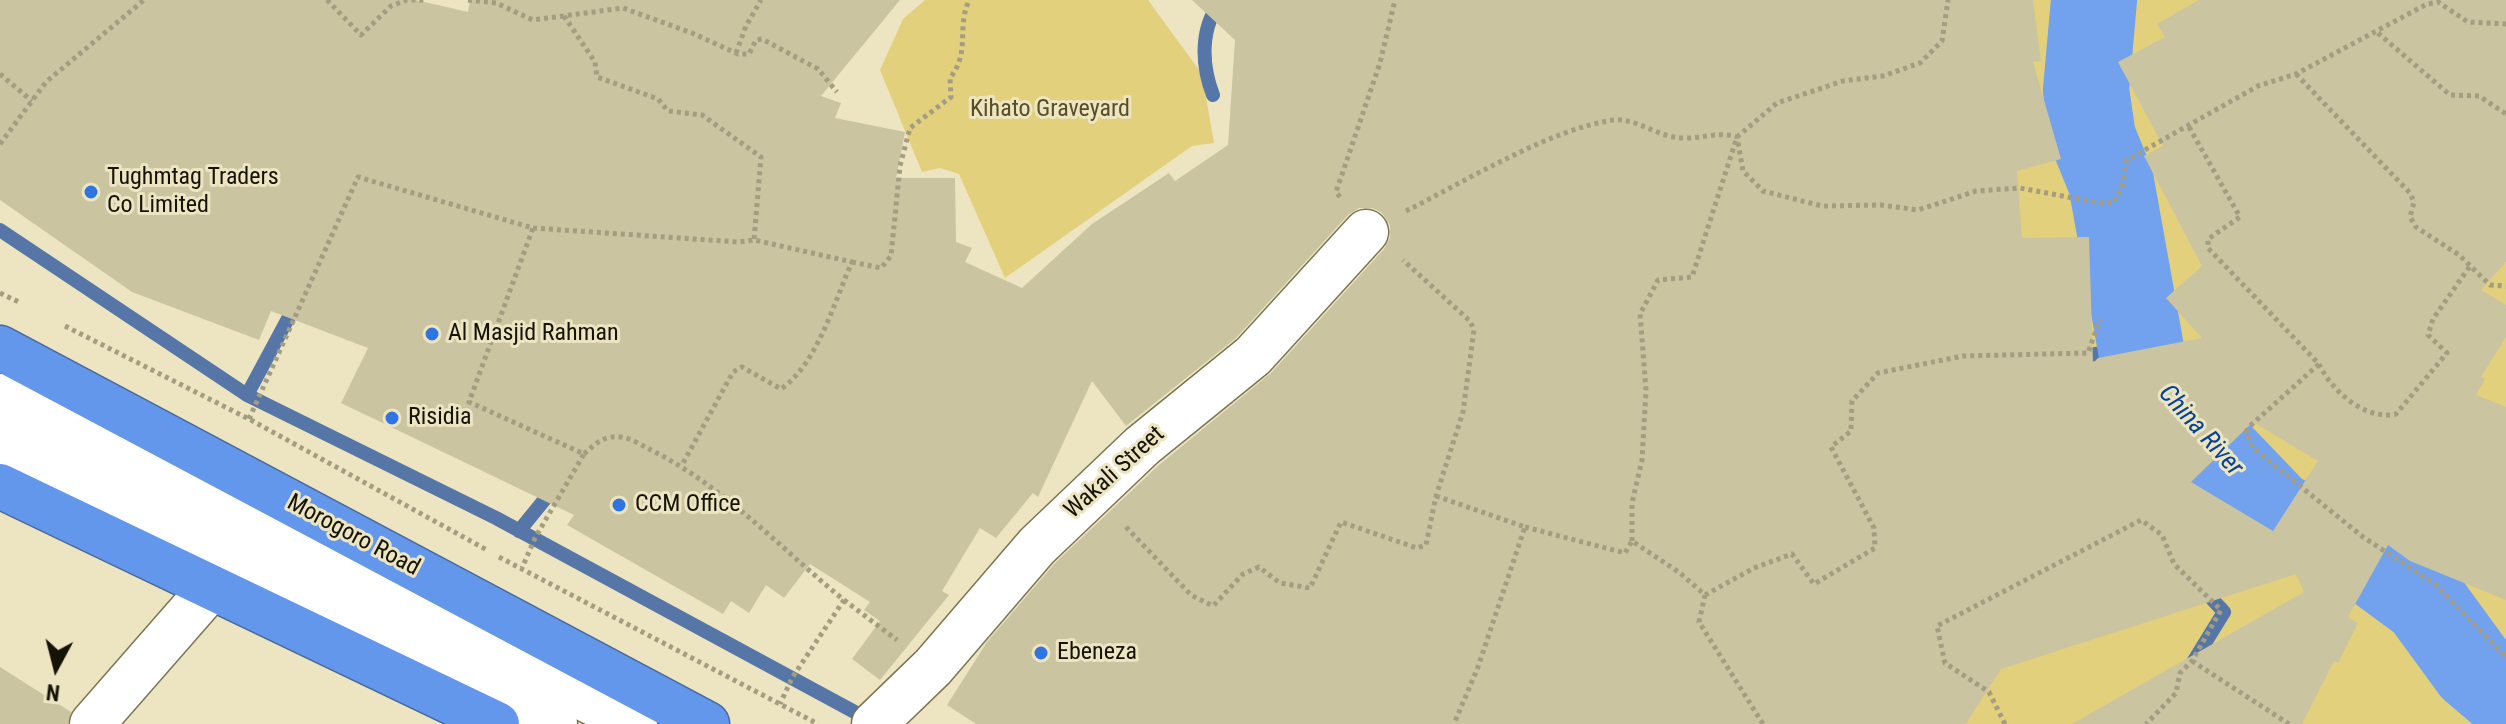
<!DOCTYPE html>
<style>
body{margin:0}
#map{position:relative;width:2506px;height:724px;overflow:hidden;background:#ede5c1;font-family:"Roboto Condensed",sans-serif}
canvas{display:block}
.north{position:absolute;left:16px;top:628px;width:80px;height:80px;-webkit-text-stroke:6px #ede5c1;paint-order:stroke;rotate:187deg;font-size:22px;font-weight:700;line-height:32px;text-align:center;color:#151206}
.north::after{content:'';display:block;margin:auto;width:28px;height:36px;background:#151206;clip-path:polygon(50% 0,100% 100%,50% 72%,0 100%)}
</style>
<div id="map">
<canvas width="2506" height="724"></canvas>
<div class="north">N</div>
</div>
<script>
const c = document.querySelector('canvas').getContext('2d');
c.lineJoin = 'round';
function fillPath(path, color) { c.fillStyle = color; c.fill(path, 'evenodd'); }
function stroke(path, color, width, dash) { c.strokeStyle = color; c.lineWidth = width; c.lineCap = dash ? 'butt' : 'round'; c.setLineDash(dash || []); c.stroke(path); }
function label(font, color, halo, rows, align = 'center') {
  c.font = font + ' "Roboto Condensed",sans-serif'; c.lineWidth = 6; c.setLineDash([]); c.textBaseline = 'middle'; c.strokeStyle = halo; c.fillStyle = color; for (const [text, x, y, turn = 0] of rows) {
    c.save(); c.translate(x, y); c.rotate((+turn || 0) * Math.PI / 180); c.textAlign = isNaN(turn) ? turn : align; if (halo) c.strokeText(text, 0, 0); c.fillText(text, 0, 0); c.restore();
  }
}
fillPath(new Path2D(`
 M 925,0 L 1148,0 L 1202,74 L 1214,143 L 1192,146 L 1005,278 L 959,174 L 940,168 L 922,172 L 880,70 L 903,19 Z
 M 1516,0 L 2209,0 L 2463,267 L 2506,263 L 2506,724 L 1869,724 Z`), '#e2d07d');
stroke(new Path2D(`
 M 1213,95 C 1201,64 1200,26 1222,0
 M 0,230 L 247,395 L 496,518 L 873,722
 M 2074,357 L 2125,350 L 2142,339
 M 247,395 L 298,300
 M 2190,501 L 2224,461
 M 519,531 L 554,488
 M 2192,664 L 2224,612 L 2201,587`), '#5676a8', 14);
stroke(new Path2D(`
 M 2094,0 L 2086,90 L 2093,138 L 2111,182 L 2143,360 L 2160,393 L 2276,514 L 2368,560 L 2425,602 L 2474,669 L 2506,696`), '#72a1ed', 86);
fillPath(new Path2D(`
 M 0,0 L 416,0 L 468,12 L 470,0 L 900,0 L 821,96 L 841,103 L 835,118 L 905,132 L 896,178 L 955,178 L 956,242 L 972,248 L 965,262 L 1022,288 L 1092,224 L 1169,173 L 1175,181 L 1228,145 L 1235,40 L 1192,0 L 2033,0 L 2041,61 L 2033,62 L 2061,159 L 2017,171 L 2022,238 L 2089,237 L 2093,363 L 2098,358 L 2202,338 L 2166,298 L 2202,266 L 2144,156 L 2163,146 L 2118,62 L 2165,37 L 2157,24 L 2199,0 L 2506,0 L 2506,262 L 2481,290 L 2506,305 L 2506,337 L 2481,377 L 2485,379 L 2476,395 L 2506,407 L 2506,600 L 2410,561 L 2388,545 L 2348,617 L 2358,623 L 2338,663 L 2334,661 L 2302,724 L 2072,724 L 2304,592 L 2296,574 L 2001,669 L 1966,724 L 976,724 L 947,705 L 987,642 L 1055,563 L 1159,465 L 1271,373 L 1384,249 L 1390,238 L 1390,225 L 1382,213 L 1372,208 L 1359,208 L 1348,215 L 1236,338 L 1126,426 L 1092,381 L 1038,497 L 1033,493 L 996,538 L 980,528 L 942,591 L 949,595 L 880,680 L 852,659 L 880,621 L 864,610 L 870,602 L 810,564 L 784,598 L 766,585 L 749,613 L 731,601 L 723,614 L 567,525 L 574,515 L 341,403 L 368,348 L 271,311 L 259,340 L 132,292 L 0,200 ZM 2253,422 L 2318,461 L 2273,531 L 2191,482 Z
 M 0,667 L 71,712 L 68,724 L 0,724 Z`), '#cbc4a1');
const minor = new Path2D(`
 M 0,396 L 395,604 L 635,724
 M 0,441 L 555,724
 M 92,724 L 210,589
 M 874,724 L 933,667 L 1037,546 L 1142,446 L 1253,356 L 1366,232`);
const highway = new Path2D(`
 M 0,348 L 707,724
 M 0,486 L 497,724`);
stroke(minor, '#7c7554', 47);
stroke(highway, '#48689b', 47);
stroke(new Path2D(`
 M 327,0 L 361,35 L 391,6 L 407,0 L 425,0
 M 468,0 L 496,3 L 533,20 L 623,8 L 692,33 L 738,54 L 749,54 L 756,40 L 762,39 L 818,69 L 837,92
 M 564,16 L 595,62 L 597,77 L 658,99 L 668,111 L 702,115 L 761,157 L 754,240
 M 2378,33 L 2450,95 L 2479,96 L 2506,114
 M 736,53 L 746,26 L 761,0
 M 0,74 L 32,101
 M 2296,74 L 2410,193 L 2414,202 L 2410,217 L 2416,227 L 2459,255 L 2490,285 L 2506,286
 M 2189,127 L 2240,217 L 2208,239 L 2208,248 L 2319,364 L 2250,426 L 2246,432 L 2253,448 L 2363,537 L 2435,584 L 2506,657
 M 0,144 L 46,82 L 144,0
 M 1340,197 L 1336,192 L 1380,63 L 1395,0
 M 1406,211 C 1466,181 1548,130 1613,120 C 1635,117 1659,138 1683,138 C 1702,139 1718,131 1737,137 L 1743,171 L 1763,191 L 1822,206 L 1881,205 L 1918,210 L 1976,191 L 2020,188 L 2100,203 L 2114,202 L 2122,187 L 2127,160 L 2258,86 L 2296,74 L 2427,4 L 2438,2 L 2468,22 L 2506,24
 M 533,228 L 738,242 L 754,240 L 852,262 C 834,302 818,363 781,389 L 742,367 L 733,372 L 682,465
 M 852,262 L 881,268 L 891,256 L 900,166 L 910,128 L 951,97 L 950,78 C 971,51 956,30 969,0
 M 0,293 L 21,303
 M 65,326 L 249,419 L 487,550
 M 2319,364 C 2331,390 2365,421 2396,414 L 2447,353 L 2428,335 L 2433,319 L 2470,266
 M 249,419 L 358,177 L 533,228 L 469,402 L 584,454 L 535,538 L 522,568
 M 584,454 C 596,443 604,435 621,437 C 631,438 641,445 649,449 C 724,486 780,548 844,600 L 792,678 L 780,704
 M 1436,496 L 1525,527 L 1478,667 L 1454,724
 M 1126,527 L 1191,595 L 1213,606 L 1243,574 L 1259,567 L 1280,583 L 1310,588 L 1341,522 L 1417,548 L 1426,545 L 1436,496 L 1463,412 L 1474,330 L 1470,321 L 1403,260
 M 1525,527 L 1625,553 L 1632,541 L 1680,573 L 1705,595 L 1699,622 L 1763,724
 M 1632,541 L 1632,503 L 1642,460 L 1646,390 L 1640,314 L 1658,280 L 1692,277 L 1737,137 L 1777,103 L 1843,81 L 1883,76 L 1920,63 L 1942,41 L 1948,0
 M 499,557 L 818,724
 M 1705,595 L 1754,568 L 1792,554 L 1814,584 L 1875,548 L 1874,528 L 1831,447 L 1851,431 L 1852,401 L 1878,373 L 1963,356 L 2088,353 L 2100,319
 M 844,600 L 897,640
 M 2192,661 L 2289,724
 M 2005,724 L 1989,692 L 1945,663 L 1937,626 L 2141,520 L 2162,535 L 2174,564 L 2221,610 L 2192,661 L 2180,673 L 2176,693 L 2146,724`), '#a39d81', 5, [4, 4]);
stroke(minor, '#fff', 44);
stroke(highway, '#6397eb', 44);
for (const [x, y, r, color] of [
 [91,192,8,"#2f74e1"],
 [432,334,8,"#2f74e1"],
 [392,418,8,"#2f74e1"],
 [619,505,8,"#2f74e1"],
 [1041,653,8,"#2f74e1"]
]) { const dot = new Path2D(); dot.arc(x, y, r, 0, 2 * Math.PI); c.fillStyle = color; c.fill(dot); stroke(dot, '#ede5c1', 3); }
label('24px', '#574e25', '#ede5c1', [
 ["Kihato Graveyard",1050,110]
]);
label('24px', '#151206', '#ede5c1', [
 ["Tughmtag Traders",107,178],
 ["Co Limited",107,206],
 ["Al Masjid Rahman",448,334],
 ["Risidia",408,418],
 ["CCM Office",635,505],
 ["Ebeneza",1057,653]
], 'left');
label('24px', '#151206', '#ede5c1', [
 ["Wakali Street",1115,473,-42],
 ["Morogoro Road",353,536,28]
]);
label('italic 26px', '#054198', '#ede5c1', [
 ["China River",2200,431,48]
]);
</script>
